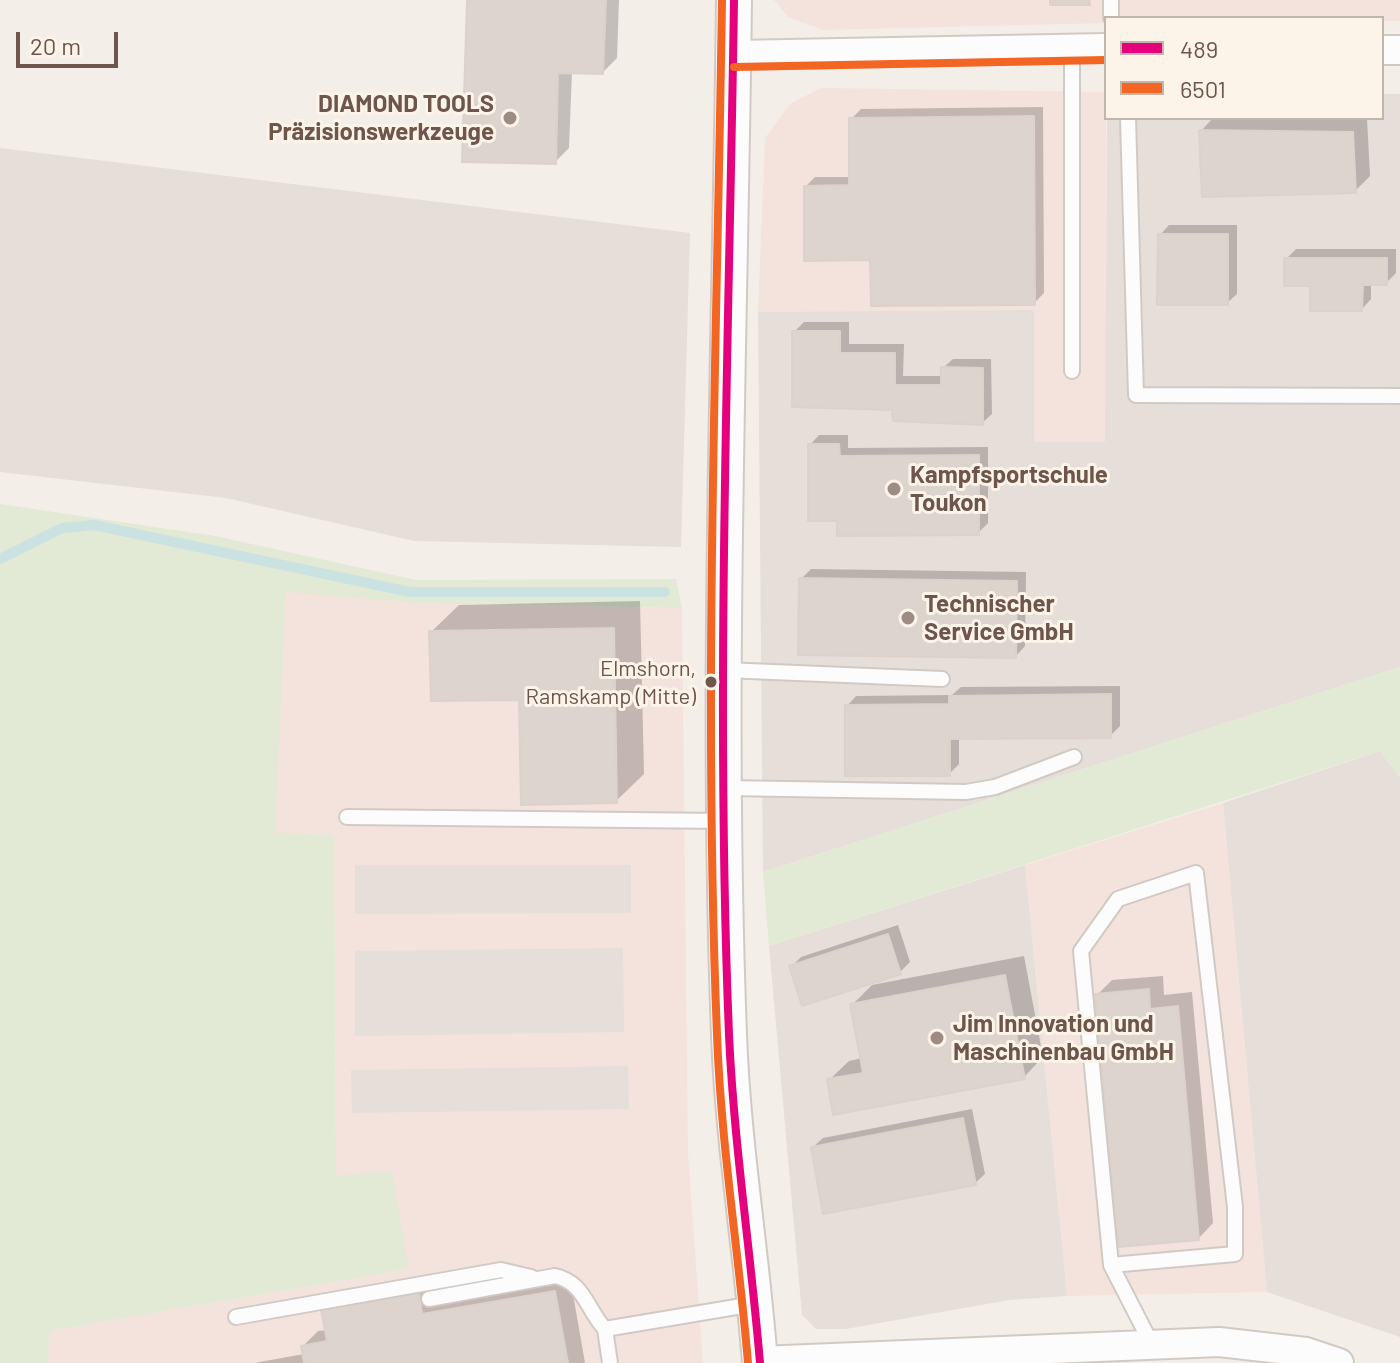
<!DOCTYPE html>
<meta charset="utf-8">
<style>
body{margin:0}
#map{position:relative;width:1400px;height:1363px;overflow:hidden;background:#f4eee8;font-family:Barlow,sans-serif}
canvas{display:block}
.legend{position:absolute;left:1104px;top:16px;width:280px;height:104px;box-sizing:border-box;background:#fdf4e9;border:2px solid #c4b5aa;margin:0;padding:10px 14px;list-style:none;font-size:24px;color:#6f564c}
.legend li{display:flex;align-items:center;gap:16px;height:40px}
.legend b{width:40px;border:2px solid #c4b5aa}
.scale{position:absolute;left:16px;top:32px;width:102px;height:36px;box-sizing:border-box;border:4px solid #6f564c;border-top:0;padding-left:10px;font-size:24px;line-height:28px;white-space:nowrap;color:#6f564c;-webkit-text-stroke:6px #fdf4e9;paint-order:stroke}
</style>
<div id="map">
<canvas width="1400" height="1363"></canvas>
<ul class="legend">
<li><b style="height:10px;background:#e5007d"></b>489</li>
<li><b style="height:10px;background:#f26522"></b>6501</li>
</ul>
<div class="scale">20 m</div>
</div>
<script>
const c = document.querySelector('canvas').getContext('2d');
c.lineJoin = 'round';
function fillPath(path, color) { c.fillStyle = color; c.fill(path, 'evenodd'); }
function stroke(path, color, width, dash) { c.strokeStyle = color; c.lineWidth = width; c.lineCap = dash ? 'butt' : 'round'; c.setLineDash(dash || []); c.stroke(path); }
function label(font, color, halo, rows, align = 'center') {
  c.font = font + ' Barlow,sans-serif'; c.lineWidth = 6; c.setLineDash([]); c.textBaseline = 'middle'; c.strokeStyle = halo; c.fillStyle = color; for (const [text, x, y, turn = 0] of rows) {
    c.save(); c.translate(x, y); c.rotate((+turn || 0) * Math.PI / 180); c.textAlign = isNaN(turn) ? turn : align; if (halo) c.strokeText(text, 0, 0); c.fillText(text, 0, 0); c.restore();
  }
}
fillPath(new Path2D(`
 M 774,0 L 1400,0 L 1400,21 L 1382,21 L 1382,18 L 1106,18 L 1106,23 L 823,30 L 788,17 Z
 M 821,88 L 1106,92 L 1106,442 L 1034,443 L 758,312 L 765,138 L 791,103 Z
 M 286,591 L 412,603 L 682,608 L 688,1153 L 703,1363 L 48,1363 L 49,1331 L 409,1269 L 336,1176 L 334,835 L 274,834 Z
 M 1223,803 L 1267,1292 L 1067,1296 L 1025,865 Z`), '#f4e3dc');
fillPath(new Path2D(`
 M 1382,94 L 1400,94 L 1400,667 L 763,872 L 758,312 L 1034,310 L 1034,442 L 1105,442 L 1107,118 L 1382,118 Z
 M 0,148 L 690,233 L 681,547 L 414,541 L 226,498 L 0,472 Z
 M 1380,751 L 1400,778 L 1400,1337 L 1267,1292 L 1223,803 Z
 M 355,865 L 631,865 L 631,913 L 355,914 Z
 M 1025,865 L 1067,1296 L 1009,1300 L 846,1329 L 816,1329 L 802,1315 L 769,946 Z
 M 623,948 L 624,1032 L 355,1036 L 355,951 Z
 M 628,1066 L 629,1109 L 352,1113 L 351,1070 Z`), '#e6ded9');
fillPath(new Path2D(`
 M 0,504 L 215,536 L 416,580 L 676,579 L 682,608 L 412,603 L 286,592 L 275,833 L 334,835 L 336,1176 L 392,1171 L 409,1269 L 49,1331 L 48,1363 L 0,1363 Z
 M 1400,667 L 1400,778 L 1380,751 L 769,946 L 763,872 Z`), '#e2e9d4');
fillPath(new Path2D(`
 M 469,0 L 619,0 L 617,58 L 603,72 L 572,72 L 569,148 L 555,162 Z
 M 1043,107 L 1044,293 L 1034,303 L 872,258 L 806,186 L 815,177 L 851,177 L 851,119 L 861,109 Z
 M 1213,118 L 1367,118 L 1370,176 L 1355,191 L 1201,131 Z
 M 1169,225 L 1237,225 L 1237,294 L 1227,303 L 1160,235 Z
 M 1296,249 L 1396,249 L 1396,273 L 1386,283 L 1371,283 L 1371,299 L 1362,309 L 1312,284 L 1286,259 Z
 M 804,322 L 849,322 L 849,344 L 904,344 L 903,376 L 943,376 L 943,368 L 953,359 L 991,359 L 992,414 L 982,423 L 894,408 L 794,332 Z
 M 819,435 L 848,435 L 848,448 L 988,447 L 988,523 L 978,533 L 839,519 L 810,445 Z
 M 811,569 L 1026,572 L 1025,646 L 1016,656 L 801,579 Z
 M 640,601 L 644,774 L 616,801 L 521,698 L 431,632 L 459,605 Z
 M 1120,686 L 1120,726 L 1110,736 L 959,737 L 959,764 L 949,774 L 847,706 L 856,696 L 952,695 L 961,687 Z
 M 898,925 L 910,962 L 900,972 L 792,966 L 801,957 Z
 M 1024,956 L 1043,1057 L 1024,1077 L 829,1080 L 849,1061 L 862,1058 L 852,1005 L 872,985 Z
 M 1163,976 L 1164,995 L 1192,992 L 1213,1223 L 1199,1238 L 1097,995 L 1112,980 Z
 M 972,1109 L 985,1174 L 975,1183 L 813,1147 L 823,1138 Z
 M 570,1277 L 585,1363 L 254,1363 L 304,1354 L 303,1346 L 318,1331 L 327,1330 L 324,1311 L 338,1296 L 433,1279 L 437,1301 Z`), '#0003');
stroke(new Path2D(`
 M 0,559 L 62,528 L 94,525 L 410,592 L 665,592`), '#cbe2e2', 10);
const building = new Path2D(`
 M 467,0 L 606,0 L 603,74 L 558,73 L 556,164 L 462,162 Z
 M 1050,0 L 1089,0 L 1090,5 L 1050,5 Z
 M 1034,116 L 1035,305 L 871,306 L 870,260 L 804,261 L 804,186 L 849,185 L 849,118 Z
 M 1199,130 L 1353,132 L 1356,193 L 1202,197 Z
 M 1158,234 L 1228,234 L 1228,305 L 1157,305 Z
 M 1284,258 L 1387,258 L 1387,285 L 1363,285 L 1362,311 L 1310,311 L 1310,286 L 1284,286 Z
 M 792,331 L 840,331 L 840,353 L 895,353 L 895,385 L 941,385 L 941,367 L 983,368 L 983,425 L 893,421 L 892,410 L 792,407 Z
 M 808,444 L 839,444 L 840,456 L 979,455 L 979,535 L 837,536 L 837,521 L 808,521 Z
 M 799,578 L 1017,581 L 1016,658 L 798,655 Z
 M 614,628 L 617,803 L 521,805 L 519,700 L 431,701 L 429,631 Z
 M 1111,694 L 1111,738 L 950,739 L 950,776 L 845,776 L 845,705 L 949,704 L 949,696 Z
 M 888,934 L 901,974 L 802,1006 L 789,966 Z
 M 1005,975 L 1025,1079 L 833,1115 L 827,1079 L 863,1073 L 850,1004 Z
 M 1149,989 L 1150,1009 L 1178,1006 L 1199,1240 L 1118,1247 L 1095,994 Z
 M 963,1118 L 976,1185 L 823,1214 L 811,1147 Z
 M 555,1291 L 568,1363 L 304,1363 L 301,1346 L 327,1341 L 321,1310 L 419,1293 L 422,1314 Z`);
fillPath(building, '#ddd4ce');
stroke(building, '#dcd1cb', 2);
const service = new Path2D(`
 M 1111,18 L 1111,0
 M 1128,118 L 1136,395 L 1400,396
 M 1072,371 L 1072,49
 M 724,670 L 942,679
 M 725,788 L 966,792 L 995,787 L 1074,757
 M 347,817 L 724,821
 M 1111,1265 L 1235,1254 L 1235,1207 L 1196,873 L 1118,899 L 1081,951 L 1111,1265 L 1152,1345
 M 429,1299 L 555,1276 C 584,1282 587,1310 605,1329 L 754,1304
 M 236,1317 L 501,1270 L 531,1277
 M 605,1329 L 610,1363`);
const minor = new Path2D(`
 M 1382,50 L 1400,50
 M 734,55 L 1106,48
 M 760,1361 L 1219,1342 L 1306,1352 L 1339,1363`);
const tertiary = new Path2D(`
 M 734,0 C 730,345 716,690 729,1035 C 733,1145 752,1254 760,1363`);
stroke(service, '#d1cac4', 18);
stroke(minor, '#d1cac4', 32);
stroke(tertiary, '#d1cac4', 38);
stroke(service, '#fdfcfc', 14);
stroke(minor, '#fdfcfc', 28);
stroke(tertiary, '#fdfcfc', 34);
stroke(new Path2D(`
 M 734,0 C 729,345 715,691 729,1035 C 734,1145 751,1254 760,1363`), '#e5007d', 8);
stroke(new Path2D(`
 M 722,0 C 717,345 703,691 717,1035 C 721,1145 739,1254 748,1363
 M 734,67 L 1106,60`), '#f26522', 8);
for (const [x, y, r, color] of [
 [510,118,8,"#9e8b83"],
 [894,489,8,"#9e8b83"],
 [908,618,8,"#9e8b83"],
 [711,682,7,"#6f564c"],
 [937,1038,8,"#9e8b83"]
]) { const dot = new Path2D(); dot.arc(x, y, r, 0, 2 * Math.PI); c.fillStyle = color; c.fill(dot); stroke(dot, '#fdf4e9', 3); }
label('22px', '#6f564c', '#fdf4e9', [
 ["Elmshorn,",696,669],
 ["Ramskamp (Mitte)",696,697]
], 'right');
label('bold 24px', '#6f564c', '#fdf4e9', [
 ["DIAMOND TOOLS",494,104,"right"],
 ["Präzisionswerkzeuge",494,132,"right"],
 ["Kampfsportschule",910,475],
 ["Toukon",910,503],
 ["Technischer",924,604],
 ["Service GmbH",924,632],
 ["Jim Innovation und",953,1024],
 ["Maschinenbau GmbH",953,1052]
], 'left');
</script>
